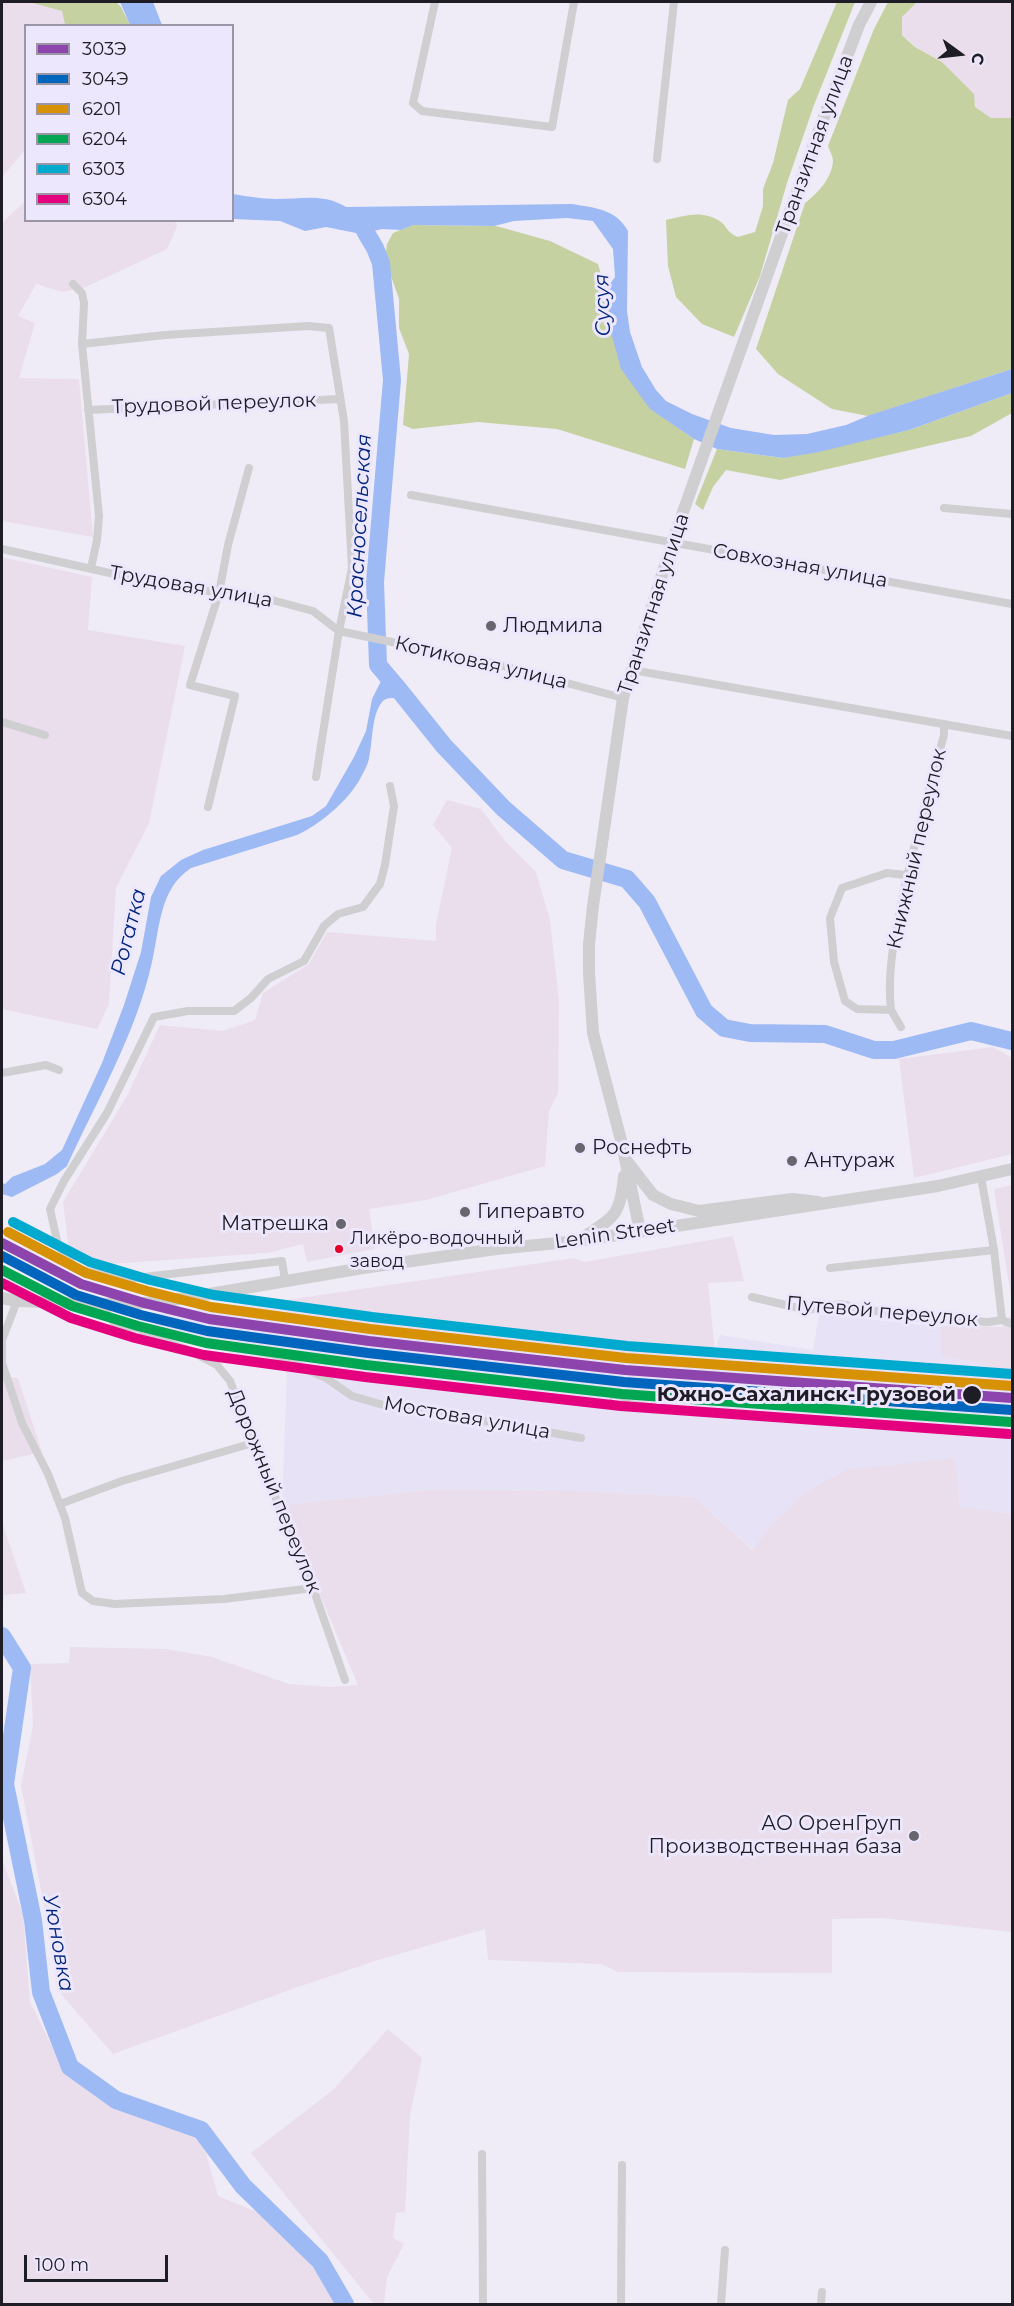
<!DOCTYPE html>
<meta charset="utf-8">
<style>
body{margin:0}
#map{position:relative;width:1014px;height:2306px;overflow:hidden;background:#efecf7;font-family:Montserrat,sans-serif}
canvas{display:block}
.frame{position:absolute;inset:0;border:3px solid #1e1c24;pointer-events:none}
.legend{position:absolute;left:24px;top:24px;width:210px;height:198px;box-sizing:border-box;background:#ece7fc;border:2px solid #9a96a6;margin:0;padding:8px 10px;list-style:none;font-size:18px;color:#1e1c24}
.legend li{display:flex;align-items:center;gap:12px;height:30px}
.legend b{width:30px;border:2px solid #9a96a6}
.north{position:absolute;left:930px;top:24px;width:60px;height:60px;-webkit-text-stroke:4px #ece7fc;paint-order:stroke;rotate:105deg;font-size:16px;font-weight:700;line-height:24px;text-align:center;color:#1e1c24}
.north::after{content:'';display:block;margin:auto;width:21px;height:27px;background:#1e1c24;clip-path:polygon(50% 0,100% 100%,50% 72%,0 100%)}
.scale{position:absolute;left:24px;top:2255px;width:144px;height:27px;box-sizing:border-box;border:3px solid #1e1c24;border-top:0;padding-left:8px;font-size:18px;line-height:21px;white-space:nowrap;color:#1e1c24;-webkit-text-stroke:4px #ece7fc;paint-order:stroke}
</style>
<div id="map">
<canvas width="1014" height="2306"></canvas>
<div class="frame"></div>
<ul class="legend">
<li><b style="height:8px;background:#8e44ad"></b>303Э</li>
<li><b style="height:8px;background:#0065bd"></b>304Э</li>
<li><b style="height:8px;background:#d69105"></b>6201</li>
<li><b style="height:8px;background:#00a651"></b>6204</li>
<li><b style="height:8px;background:#00a9ce"></b>6303</li>
<li><b style="height:8px;background:#e5007d"></b>6304</li>
</ul>
<div class="north">С</div>
<div class="scale">100 m</div>
</div>
<script>
const c = document.querySelector('canvas').getContext('2d');
c.lineJoin = 'round';
function fillPath(path, color) { c.fillStyle = color; c.fill(path, 'evenodd'); }
function stroke(path, color, width, dash) { c.strokeStyle = color; c.lineWidth = width; c.lineCap = dash ? 'butt' : 'round'; c.setLineDash(dash || []); c.stroke(path); }
function label(font, color, halo, rows, align = 'center') {
  c.font = font + ' Montserrat,sans-serif'; c.lineWidth = 6; c.setLineDash([]); c.textBaseline = 'middle'; c.strokeStyle = halo; c.fillStyle = color; for (const [text, x, y, turn = 0] of rows) {
    c.save(); c.translate(x, y); c.rotate((+turn || 0) * Math.PI / 180); c.textAlign = isNaN(turn) ? turn : align; if (halo) c.strokeText(text, 0, 0); c.fillText(text, 0, 0); c.restore();
  }
}
fillPath(new Path2D(`
 M 286,1300 L 288,1321 L 389,1330 L 452,1328 L 465,1338 L 638,1357 L 715,1352 L 720,1335 L 813,1350 L 819,1314 L 940,1327 L 943,1356 L 984,1363 L 988,1383 L 1012,1385 L 1012,1514 L 960,1508 L 955,1459 L 767,1530 L 754,1550 L 694,1497 L 574,1491 L 430,1490 L 282,1505 L 287,1369 L 154,1330 L 156,1314 Z`), '#e7e2f6');
fillPath(new Path2D(`
 M 2,2 L 29,2 L 62,11 L 65,25 L 26,26 L 25,150 L 2,177 Z
 M 917,2 L 1012,2 L 1012,118 L 991,118 L 975,107 L 942,62 L 916,47 L 902,34 L 902,17 Z
 M 25,201 L 26,220 L 176,221 L 177,227 L 167,249 L 86,287 L 62,292 L 36,284 L 18,316 L 35,323 L 19,378 L 79,379 L 93,537 L 2,521 L 2,223 Z
 M 2,557 L 92,577 L 88,630 L 185,646 L 149,823 L 116,888 L 109,1004 L 97,1029 L 2,1009 Z
 M 447,800 L 481,809 L 506,842 L 536,872 L 550,920 L 559,1001 L 558,1093 L 549,1111 L 545,1166 L 426,1200 L 369,1209 L 375,1249 L 307,1262 L 303,1244 L 267,1253 L 110,1264 L 81,1261 L 68,1243 L 63,1202 L 127,1096 L 160,1025 L 223,1031 L 255,1020 L 263,993 L 309,964 L 327,932 L 436,941 L 436,924 L 452,848 L 433,825 Z
 M 993,1047 L 1012,1058 L 1012,1154 L 914,1178 L 899,1059 Z
 M 1012,1185 L 1012,1304 L 994,1189 Z
 M 733,1236 L 744,1281 L 708,1283 L 715,1352 L 638,1357 L 465,1338 L 452,1328 L 389,1330 L 287,1321 L 286,1300 L 574,1258 L 584,1262 Z
 M 1012,1313 L 1012,1385 L 988,1383 L 983,1363 L 942,1356 L 940,1327 L 948,1325 L 1002,1327 Z
 M 2,1376 L 18,1378 L 42,1452 L 2,1461 Z
 M 955,1458 L 960,1507 L 1012,1514 L 1012,1932 L 882,1918 L 832,1919 L 832,1973 L 618,1972 L 601,1964 L 488,1960 L 485,1929 L 378,1960 L 298,1987 L 113,2054 L 61,1994 L 21,1786 L 33,1725 L 30,1664 L 69,1663 L 70,1647 L 166,1649 L 212,1657 L 289,1684 L 330,1687 L 358,1685 L 282,1505 L 430,1490 L 574,1491 L 694,1497 L 753,1550 L 767,1530 L 806,1492 L 846,1470 Z
 M 2,1522 L 26,1593 L 4,1595 L 2,1620 Z
 M 2,1859 L 23,1915 L 30,2002 L 66,2074 L 100,2100 L 201,2135 L 218,2196 L 267,2216 L 311,2265 L 334,2295 L 338,2304 L 2,2304 Z
 M 388,2029 L 422,2058 L 410,2115 L 405,2212 L 396,2213 L 393,2238 L 404,2244 L 387,2277 L 384,2304 L 374,2304 L 251,2153 L 333,2090 Z`), '#eadeec');
fillPath(new Path2D(`
 M 29,2 L 116,2 L 121,7 L 130,25 L 65,25 L 62,11 Z
 M 837,2 L 855,2 L 814,105 L 787,183 L 760,276 L 734,337 L 702,324 L 676,297 L 668,266 L 666,220 C 684,216 703,209 721,222 C 728,227 726,232 738,237 L 755,232 L 763,206 L 763,189 L 773,163 L 788,100 L 800,89 Z
 M 888,2 L 917,2 L 902,17 L 902,35 L 915,47 L 942,62 L 974,94 L 975,107 L 991,118 L 1012,118 L 1012,369 L 868,416 L 832,409 L 778,374 L 756,349 L 805,203 C 818,193 832,178 833,161 C 833,157 830,151 828,146 L 874,29 Z
 M 413,225 L 496,226 L 550,241 L 598,264 L 608,299 L 610,329 L 651,409 L 694,439 L 685,469 L 557,429 L 478,422 L 413,429 L 403,425 L 409,354 L 399,328 L 399,299 L 385,259 L 387,244 L 393,233 Z
 M 1012,393 L 1012,413 L 971,436 L 780,480 L 726,470 L 713,487 L 703,510 L 695,504 L 717,449 L 783,458 L 909,430 Z`), '#c6d1a1');
fillPath(new Path2D(`
 M 120,2 L 153,2 L 162,25 L 130,25 Z
 M 232,194 C 247,196 262,199 276,199 C 301,199 324,193 346,207 L 572,204 C 595,208 616,209 628,231 L 627,311 L 630,332 L 642,367 L 656,390 L 666,401 L 692,414 L 731,428 L 774,435 L 807,434 L 846,425 L 870,415 L 1012,369 L 1012,393 L 909,430 L 819,452 L 783,458 L 717,449 L 694,439 L 650,409 L 621,369 L 610,329 L 608,299 L 607,288 L 615,277 L 613,249 L 593,221 L 567,218 L 514,221 L 494,226 L 413,225 L 401,230 L 382,229 L 361,234 L 326,227 L 305,231 L 280,221 L 233,219 Z
 M 381,681 L 395,698 C 390,698 385,698 382,702 C 371,716 373,741 369,758 C 368,765 363,773 360,779 C 348,801 319,825 297,835 L 191,868 C 159,889 160,928 152,962 C 136,1034 97,1100 67,1166 L 57,1174 L 12,1197 L 2,1194 L 2,1183 L 5,1184 L 12,1177 L 45,1164 L 62,1150 L 102,1063 L 124,1005 L 141,952 L 151,897 L 161,876 L 181,860 L 203,850 L 312,816 L 326,806 L 354,757 L 366,731 L 372,699 Z`), '#9ebaf5');
stroke(new Path2D(`
 M 365,231 L 375,248 L 381,263 L 392,380 L 375,582 L 378,665 L 395,685 L 444,746 L 503,808 L 563,860 L 627,879 L 647,902 L 704,1011 L 724,1028 L 750,1033 L 825,1034 L 874,1050 L 894,1050 L 971,1031 L 1012,1041
 M 2,1636 L 22,1668 L 5,1784 L 33,1920 L 41,1992 L 70,2067 L 116,2100 L 201,2130 L 243,2186 L 320,2261 L 345,2304`), '#9ebaf5', 18);
stroke(new Path2D(`
 M 435,2 L 413,103 L 422,111 L 552,127 L 574,2
 M 657,159 L 674,2
 M 73,284 L 82,293 L 84,303 L 82,344 L 99,516 L 97,540 L 91,568
 M 82,344 L 165,335 L 308,326 L 329,328 L 344,421 L 352,568 L 339,631 L 316,777
 M 88,410 L 340,399
 M 411,495 L 1012,604
 M 944,508 L 1012,514
 M 2,549 L 177,588 L 253,595 L 313,611 L 339,631 L 488,662 L 623,698
 M 632,670 L 1012,736
 M 2,722 L 45,735
 M 208,807 L 235,696 L 190,685 L 219,593 L 228,545 L 249,468
 M 891,1010 C 887,974 894,940 901,905 C 912,848 929,791 944,735 L 944,724
 M 901,1027 L 891,1010 L 857,1009 L 845,1001 L 834,962 L 830,918 L 842,888 L 887,873 L 906,875
 M 2,1073 L 46,1065 L 59,1070
 M 981,1177 L 994,1250 L 1002,1320
 M 830,1268 L 994,1250
 M 285,1280 L 282,1261 L 127,1279 L 76,1269 L 58,1245 L 50,1209 L 64,1181 L 107,1113 L 154,1017 L 188,1011 L 234,1011 L 251,998 L 268,979 L 304,961 L 324,926 L 338,914 L 363,907 L 380,884 L 385,865 L 394,806 L 390,786
 M 752,1297 L 807,1310 L 840,1304 L 906,1317 L 988,1322 L 1002,1320 L 1012,1324
 M 17,1301 L 2,1340 L 2,1363 L 22,1423 L 48,1474 L 65,1518 L 82,1593 L 93,1601 L 115,1604 L 224,1599 L 313,1588
 M 100,1304 L 115,1324 L 119,1326
 M 115,1324 L 276,1355 L 326,1378 L 352,1396 L 397,1409 L 423,1410 L 581,1438
 M 143,1334 L 186,1349 L 217,1365 L 230,1381 L 255,1448 L 313,1588 L 345,1680
 M 60,1504 L 122,1481 L 253,1443
 M 482,2154 L 483,2304
 M 621,2304 L 622,2165
 M 721,2304 L 725,2250
 M 821,2304 L 822,2292`), '#cfced0', 8);
stroke(new Path2D(`
 M 626,1160 L 653,1195 L 671,1204 L 699,1211 L 792,1199 L 818,1202
 M 640,1231 L 622,1144 L 593,1033 L 589,973 L 589,944 L 593,906 L 623,698 L 672,543 L 816,138 L 859,25 L 871,2
 M 578,1241 C 612,1217 620,1220 624,1176`), '#cfced0', 12);
stroke(new Path2D(`
 M 2,1298 L 17,1301 L 100,1304 L 144,1303 L 186,1298 L 363,1268 L 496,1249 L 578,1241 L 938,1186 L 1012,1169`), '#cfced0', 12);
const rail = new Path2D(`
 M 612,1400 L 672,1409`);
stroke(rail, '#cac9cc', 5);
stroke(rail, '#ece7fc', 3, [9]);
stroke(new Path2D(`
 M 2,1243 L 81,1284 L 144,1303 L 209,1319 L 369,1341 L 625,1370 L 1012,1398`), '#8e44ad', 10);
stroke(new Path2D(`
 M 2,1256 L 76,1295 L 141,1315 L 207,1331 L 368,1353 L 624,1382 L 1011,1410`), '#0065bd', 10);
stroke(new Path2D(`
 M 8,1232 L 86,1273 L 147,1291 L 211,1307 L 370,1329 L 626,1358 L 1012,1386`), '#d69105', 10);
stroke(new Path2D(`
 M 2,1270 L 72,1306 L 138,1326 L 206,1343 L 366,1365 L 622,1394 L 1010,1422`), '#00a651', 10);
stroke(new Path2D(`
 M 13,1222 L 90,1262 L 150,1280 L 214,1295 L 372,1317 L 627,1346 L 1012,1374`), '#00a9ce', 10);
stroke(new Path2D(`
 M 2,1283 L 71,1318 L 135,1338 L 204,1355 L 365,1377 L 621,1406 L 1009,1434`), '#e5007d', 10);
for (const [x, y, r, color] of [
 [491,626,6,"#67656e"],
 [580,1148,6,"#67656e"],
 [792,1161,6,"#67656e"],
 [465,1212,6,"#67656e"],
 [341,1224,6,"#67656e"],
 [339,1249,5,"#e4002b"],
 [972,1395,10,"#1e1c24"],
 [914,1836,6,"#67656e"]
]) { const dot = new Path2D(); dot.arc(x, y, r, 0, 2 * Math.PI); c.fillStyle = color; c.fill(dot); stroke(dot, '#ece7fc', 2); }
label('18px', '#1e1c24', '#ece7fc', [
 ["Ликёро-водочный",350,1239],
 ["завод",350,1262]
], 'left');
label('20px', '#1e1c24', '#ece7fc', [
 ["Транзитная улица",815,145,-70],
 ["Трудовой переулок",214,404,-2],
 ["Совхозная улица",800,566,10],
 ["Трудовая улица",191,587,10],
 ["Транзитная улица",654,604,-72],
 ["Котиковая улица",481,663,13],
 ["Книжный переулок",917,849,-77],
 ["Lenin Street",615,1234,-8],
 ["Путевой переулок",882,1312,5],
 ["Мостовая улица",467,1418,10],
 ["Дорожный переулок",274,1491,68]
]);
label('20px', '#1e1c24', '#ece7fc', [
 ["Людмила",503,626],
 ["Роснефть",592,1148],
 ["Антураж",804,1161],
 ["Гиперавто",477,1212],
 ["Матрешка",329,1224,"right"],
 ["АО ОренГруп",902,1824,"right"],
 ["Производственная база",902,1847,"right"]
], 'left');
label('bold 20px', '#1e1c24', '#ece7fc', [
 ["Южно-Сахалинск-Грузовой",956,1395]
], 'right');
label('italic 21px', '#00237b', '#ece7fc', [
 ["Сусуя",603,305,-92],
 ["Красносельская",360,526,-87],
 ["Рогатка",129,932,-76],
 ["Уюновка",58,1943,80]
]);
</script>
